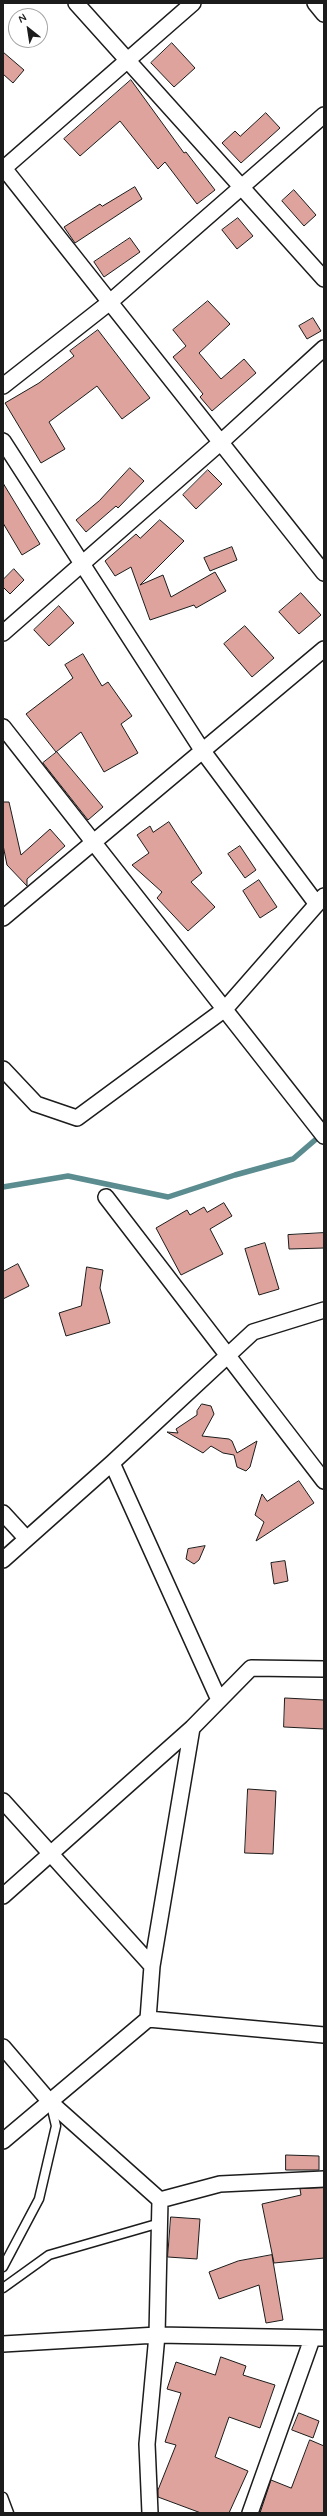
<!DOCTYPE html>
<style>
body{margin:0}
#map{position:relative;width:327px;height:2516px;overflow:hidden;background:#fff;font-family:Mynerve,sans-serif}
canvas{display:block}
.frame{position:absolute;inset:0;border:4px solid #1c1c1c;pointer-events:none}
.north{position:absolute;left:8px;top:8px;width:40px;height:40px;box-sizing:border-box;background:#fff;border:1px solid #a4a4a4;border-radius:50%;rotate:330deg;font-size:11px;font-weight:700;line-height:16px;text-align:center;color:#1c1c1c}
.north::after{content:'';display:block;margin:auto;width:14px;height:18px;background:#1c1c1c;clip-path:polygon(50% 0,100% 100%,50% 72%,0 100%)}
</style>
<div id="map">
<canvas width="327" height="2516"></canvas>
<div class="frame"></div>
<div class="north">N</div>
</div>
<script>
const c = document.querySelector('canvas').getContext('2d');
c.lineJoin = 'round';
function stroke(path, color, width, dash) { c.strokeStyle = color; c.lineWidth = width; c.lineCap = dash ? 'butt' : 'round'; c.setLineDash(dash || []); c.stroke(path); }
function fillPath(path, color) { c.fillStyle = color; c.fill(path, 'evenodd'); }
stroke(new Path2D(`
 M 3,1187 L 68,1176 L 168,1197 L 235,1175 L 293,1159 L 322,1134`), '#5b8c90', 5.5);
const building = new Path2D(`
 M 172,43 L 195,68 L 174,87 L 151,63 Z
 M 3,52 L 24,70 L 13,83 L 3,74 Z
 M 131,80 L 184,153 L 186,152 L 215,190 L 197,204 L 165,162 L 158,169 L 120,121 L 80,156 L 64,139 Z
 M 266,113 L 280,128 L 241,163 L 222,143 L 235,131 L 240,136 Z
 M 135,187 L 142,199 L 75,243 L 64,227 L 100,204 L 102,206 Z
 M 294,190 L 316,215 L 304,226 L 282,201 Z
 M 238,218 L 253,236 L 237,249 L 222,230 Z
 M 130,238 L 140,252 L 104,277 L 94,262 Z
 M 208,301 L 230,324 L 199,353 L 221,379 L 244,359 L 256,373 L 212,411 L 200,397 L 203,394 L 173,357 L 186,346 L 173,330 Z
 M 313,318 L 321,331 L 307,339 L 299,326 Z
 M 98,330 L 150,398 L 122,419 L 97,386 L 49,422 L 65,449 L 41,463 L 5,403 L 39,383 L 74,356 L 70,351 Z
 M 130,468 L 144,481 L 118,508 L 116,506 L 86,532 L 76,520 L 99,501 Z
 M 208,470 L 222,484 L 196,509 L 183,495 Z
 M 3,483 L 40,544 L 22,555 L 3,523 Z
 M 160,520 L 184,541 L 140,585 L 163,575 L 171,597 L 215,572 L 226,591 L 196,608 L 194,605 L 150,620 L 131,567 L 115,576 L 105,561 L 136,534 L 140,538 Z
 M 232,547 L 237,560 L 210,571 L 204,558 Z
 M 14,569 L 24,580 L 10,594 L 3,587 L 3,580 Z
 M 301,593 L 321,615 L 299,634 L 279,612 Z
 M 59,606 L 74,623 L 49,646 L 34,630 Z
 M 245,626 L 274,658 L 252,677 L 224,644 Z
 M 83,654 L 102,686 L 108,682 L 132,716 L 121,724 L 138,753 L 104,772 L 81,732 L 56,752 L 26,714 L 73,678 L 65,665 Z
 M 57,752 L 103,807 L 88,820 L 43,763 Z
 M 3,802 L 9,802 L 21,855 L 50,829 L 65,846 L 27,879 L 27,886 L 7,865 L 3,845 Z
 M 169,822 L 202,873 L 191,882 L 215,907 L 188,931 L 157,898 L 162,892 L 132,865 L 149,853 L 137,835 L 150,826 L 153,832 Z
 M 240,846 L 256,870 L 245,878 L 228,854 Z
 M 259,880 L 277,907 L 260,918 L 243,891 Z
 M 224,1203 L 232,1216 L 210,1229 L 223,1254 L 181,1275 L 156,1228 L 187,1210 L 190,1215 L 204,1207 L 207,1212 Z
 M 324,1233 L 324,1248 L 289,1249 L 288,1235 Z
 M 265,1243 L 279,1289 L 259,1295 L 245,1249 Z
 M 18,1264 L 29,1286 L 3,1299 L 3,1272 Z
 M 87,1267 L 103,1270 L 100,1288 L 110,1323 L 66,1336 L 59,1313 L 81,1306 Z
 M 202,1404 L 211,1406 L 214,1414 L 202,1436 L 229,1439 L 232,1441 L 237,1453 L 257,1441 L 250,1467 L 246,1471 L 237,1467 L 234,1455 L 223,1453 L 211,1446 L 203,1453 L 167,1432 L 178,1433 L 176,1429 L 197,1415 L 197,1411 Z
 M 299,1481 L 314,1503 L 256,1541 L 264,1522 L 255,1515 L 262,1494 L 267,1501 Z
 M 205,1546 L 199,1560 L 194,1564 L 186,1559 L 188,1549 Z
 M 285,1561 L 288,1581 L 274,1584 L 271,1563 Z
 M 285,1698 L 324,1700 L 324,1729 L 284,1727 Z
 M 248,1789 L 276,1791 L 273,1854 L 245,1853 Z
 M 286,2155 L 319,2156 L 319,2170 L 286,2170 Z
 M 324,2188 L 324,2258 L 274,2263 L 262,2204 L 301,2195 L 300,2189 Z
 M 171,2217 L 200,2219 L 197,2259 L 168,2257 Z
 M 272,2255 L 283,2320 L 266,2323 L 259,2285 L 219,2299 L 209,2272 L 238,2261 Z
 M 221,2357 L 246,2366 L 243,2375 L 275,2385 L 260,2428 L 229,2417 L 215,2457 L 248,2471 L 229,2513 L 201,2513 L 158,2497 L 158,2490 L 176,2445 L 165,2442 L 181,2393 L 167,2389 L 176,2362 L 215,2375 Z
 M 299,2413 L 319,2421 L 313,2438 L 292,2430 Z
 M 310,2440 L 324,2446 L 324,2513 L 260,2513 L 271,2480 L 291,2488 Z`);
fillPath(building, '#dda39c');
stroke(building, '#1c1c1c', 1);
const service = new Path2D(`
 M 3,2267 L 39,2199 L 56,2126 L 51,2105
 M 3,2288 L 49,2255 L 160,2223
 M 3,2497 L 9,2513`);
const minor = new Path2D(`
 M 76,3 L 324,279
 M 315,3 L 324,14
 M 3,167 L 324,573
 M 3,169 L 193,3
 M 3,386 L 110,302 L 324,115
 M 3,441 L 202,750 L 316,903
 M 3,633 L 221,442 L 324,348
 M 3,727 L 324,1136
 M 3,918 L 324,649
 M 3,1069 L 36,1104 L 77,1118 L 225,1009 L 324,896
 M 106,1197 L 324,1481
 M 112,1463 L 219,1700
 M 3,1513 L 26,1538
 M 3,1560 L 112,1463 L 253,1332 L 324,1310
 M 3,1801 L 152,1966
 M 3,1896 L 192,1728 L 251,1668 L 324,1669
 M 148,2019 L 324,2035
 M 3,2047 L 50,2102 L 160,2200 L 157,2335 L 147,2444 L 150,2513
 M 3,2141 L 148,2019 L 152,1966 L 192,1728
 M 160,2200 L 220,2184 L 324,2179
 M 3,2344 L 157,2335 L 324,2338
 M 250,2513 L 312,2339`);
stroke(service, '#1c1c1c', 11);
stroke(minor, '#1c1c1c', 18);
stroke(service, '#fff', 8);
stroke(minor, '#fff', 15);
</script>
